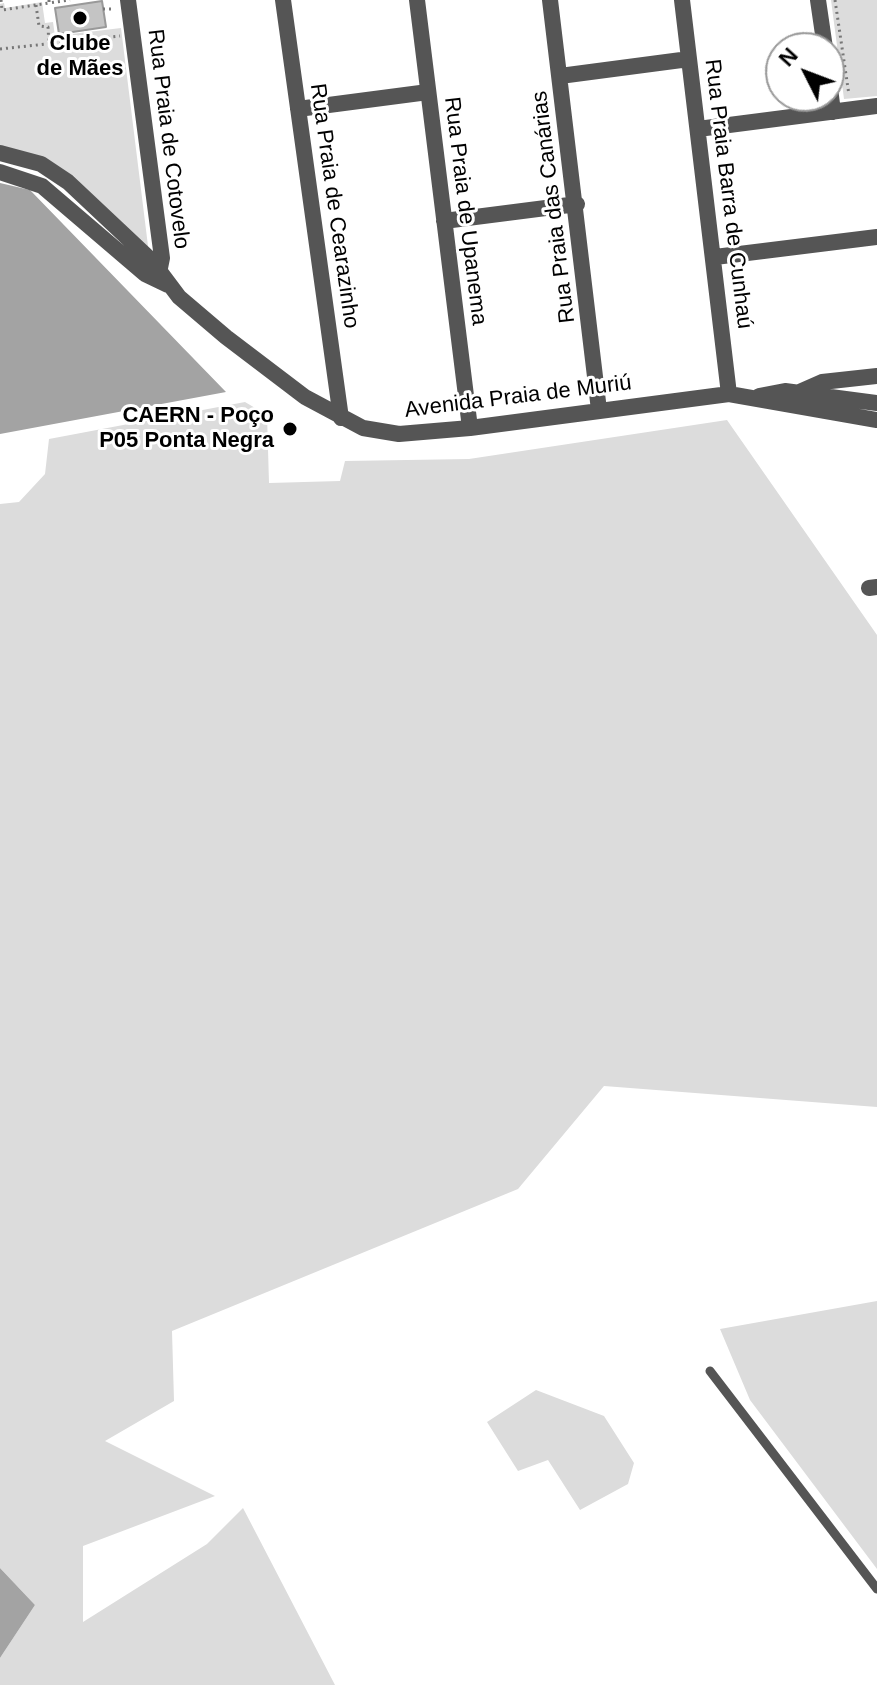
<!DOCTYPE html>
<meta charset="utf-8">
<style>
body{margin:0}
#map{position:relative;width:877px;height:1685px;overflow:hidden;background:#fff;font-family:Arial,sans-serif}
canvas{display:block}
.north{position:absolute;left:765px;top:32px;width:80px;height:80px;box-sizing:border-box;background:#fff;border:2px solid #999;border-radius:50%;rotate:312deg;font-size:22px;font-weight:700;line-height:32px;text-align:center;color:#000}
.north::after{content:'';display:block;margin:auto;width:28px;height:36px;background:#000;clip-path:polygon(50% 0,100% 100%,50% 72%,0 100%)}
</style>
<div id="map">
<canvas width="877" height="1685"></canvas>
<div class="north">N</div>
</div>
<script>
const c = document.querySelector('canvas').getContext('2d');
c.lineJoin = 'round';
function fillPath(path, color) { c.fillStyle = color; c.fill(path, 'evenodd'); }
function stroke(path, color, width, dash) { c.strokeStyle = color; c.lineWidth = width; c.lineCap = dash ? 'butt' : 'round'; c.setLineDash(dash || []); c.stroke(path); }
function label(font, color, halo, rows, align = 'center') {
  c.font = font + ' Arial,sans-serif'; c.lineWidth = 6; c.setLineDash([]); c.textBaseline = 'middle'; c.strokeStyle = halo; c.fillStyle = color; for (const [text, x, y, turn = 0] of rows) {
    c.save(); c.translate(x, y); c.rotate((+turn || 0) * Math.PI / 180); c.textAlign = isNaN(turn) ? turn : align; if (halo) c.strokeText(text, 0, 0); c.fillText(text, 0, 0); c.restore();
  }
}
fillPath(new Path2D(`
 M 831,0 L 877,0 L 877,96 L 844,99 Z
 M 42,2 L 45,23 L 53,22 L 55,36 L 121,28 L 149,254 L 108,213 L 0,148 L 0,4 L 4,3 L 5,8 Z
 M 245,402 L 267,415 L 269,483 L 340,481 L 345,461 L 469,459 L 727,420 L 877,635 L 877,1107 L 604,1086 L 518,1189 L 172,1331 L 174,1401 L 105,1441 L 215,1496 L 83,1546 L 83,1622 L 207,1544 L 243,1508 L 335,1685 L 0,1685 L 0,1658 L 35,1605 L 0,1568 L 0,504 L 19,502 L 45,474 L 49,439 Z
 M 877,1301 L 877,1569 L 750,1400 L 720,1329 Z
 M 536,1390 L 604,1416 L 634,1463 L 628,1484 L 580,1510 L 548,1460 L 518,1471 L 487,1422 Z`), '#dcdcdc');
fillPath(new Path2D(`
 M 0,183 L 30,190 L 226,392 L 0,434 Z
 M 0,1568 L 35,1605 L 0,1658 Z`), '#a3a3a3');
const building = new Path2D(`
 M 102,1 L 106,27 L 59,34 L 55,8 Z`);
fillPath(building, '#c4c4c4');
stroke(building, '#999', 2);
stroke(new Path2D(`
 M 1,0 L 2,10 L 49,3
 M 49,0 L 49,3 L 70,0
 M 835,0 L 849,95
 M 36,5 L 39,26 L 48,27 L 49,44
 M 103,9 L 115,9
 M 0,49 L 120,36`), '#777', 3, [2, 4]);
stroke(new Path2D(`
 M 710,1371 L 877,1589`), '#555', 9);
stroke(new Path2D(`
 M 128,0 L 162,258 L 159,273
 M 283,0 L 341,418
 M 417,0 L 470,428
 M 550,0 L 599,410
 M 682,0 L 729,394
 M 818,0 L 825,48
 M 560,76 L 689,59
 M 829,80 L 833,112
 M 298,109 L 428,92
 M 698,129 L 877,106
 M 0,153 L 41,164 L 68,182 L 152,261 L 179,297 L 226,337 L 305,397 L 363,428 L 399,434 L 470,428 L 729,394 L 877,420
 M 0,172 L 42,186 L 145,274 L 168,285
 M 444,221 L 577,204
 M 715,257 L 877,237
 M 797,393 L 822,382 L 877,376
 M 759,396 L 785,391 L 877,403
 M 869,588 L 877,587`), '#555', 16);
for (const [x, y, r, color] of [
 [80,18,8,"#000"],
 [290,429,8,"#000"]
]) { const dot = new Path2D(); dot.arc(x, y, r, 0, 2 * Math.PI); c.fillStyle = color; c.fill(dot); stroke(dot, '#fff', 3); }
label('bold 22px', '#000', '#fff', [
 ["Clube",80,44],
 ["de Mães",80,69],
 ["CAERN - Poço",274,416,"right"],
 ["P05 Ponta Negra",274,441,"right"]
]);
label('22px', '#000', '#fff', [
 ["Rua Praia de Cotovelo",168,139,83],
 ["Rua Praia Barra de Cunhaú",728,194,83],
 ["Rua Praia de Cearazinho",334,206,82],
 ["Rua Praia das Canárias",554,207,-97],
 ["Rua Praia de Upanema",465,211,83],
 ["Avenida Praia de Muriú",518,397,-7]
]);
</script>
